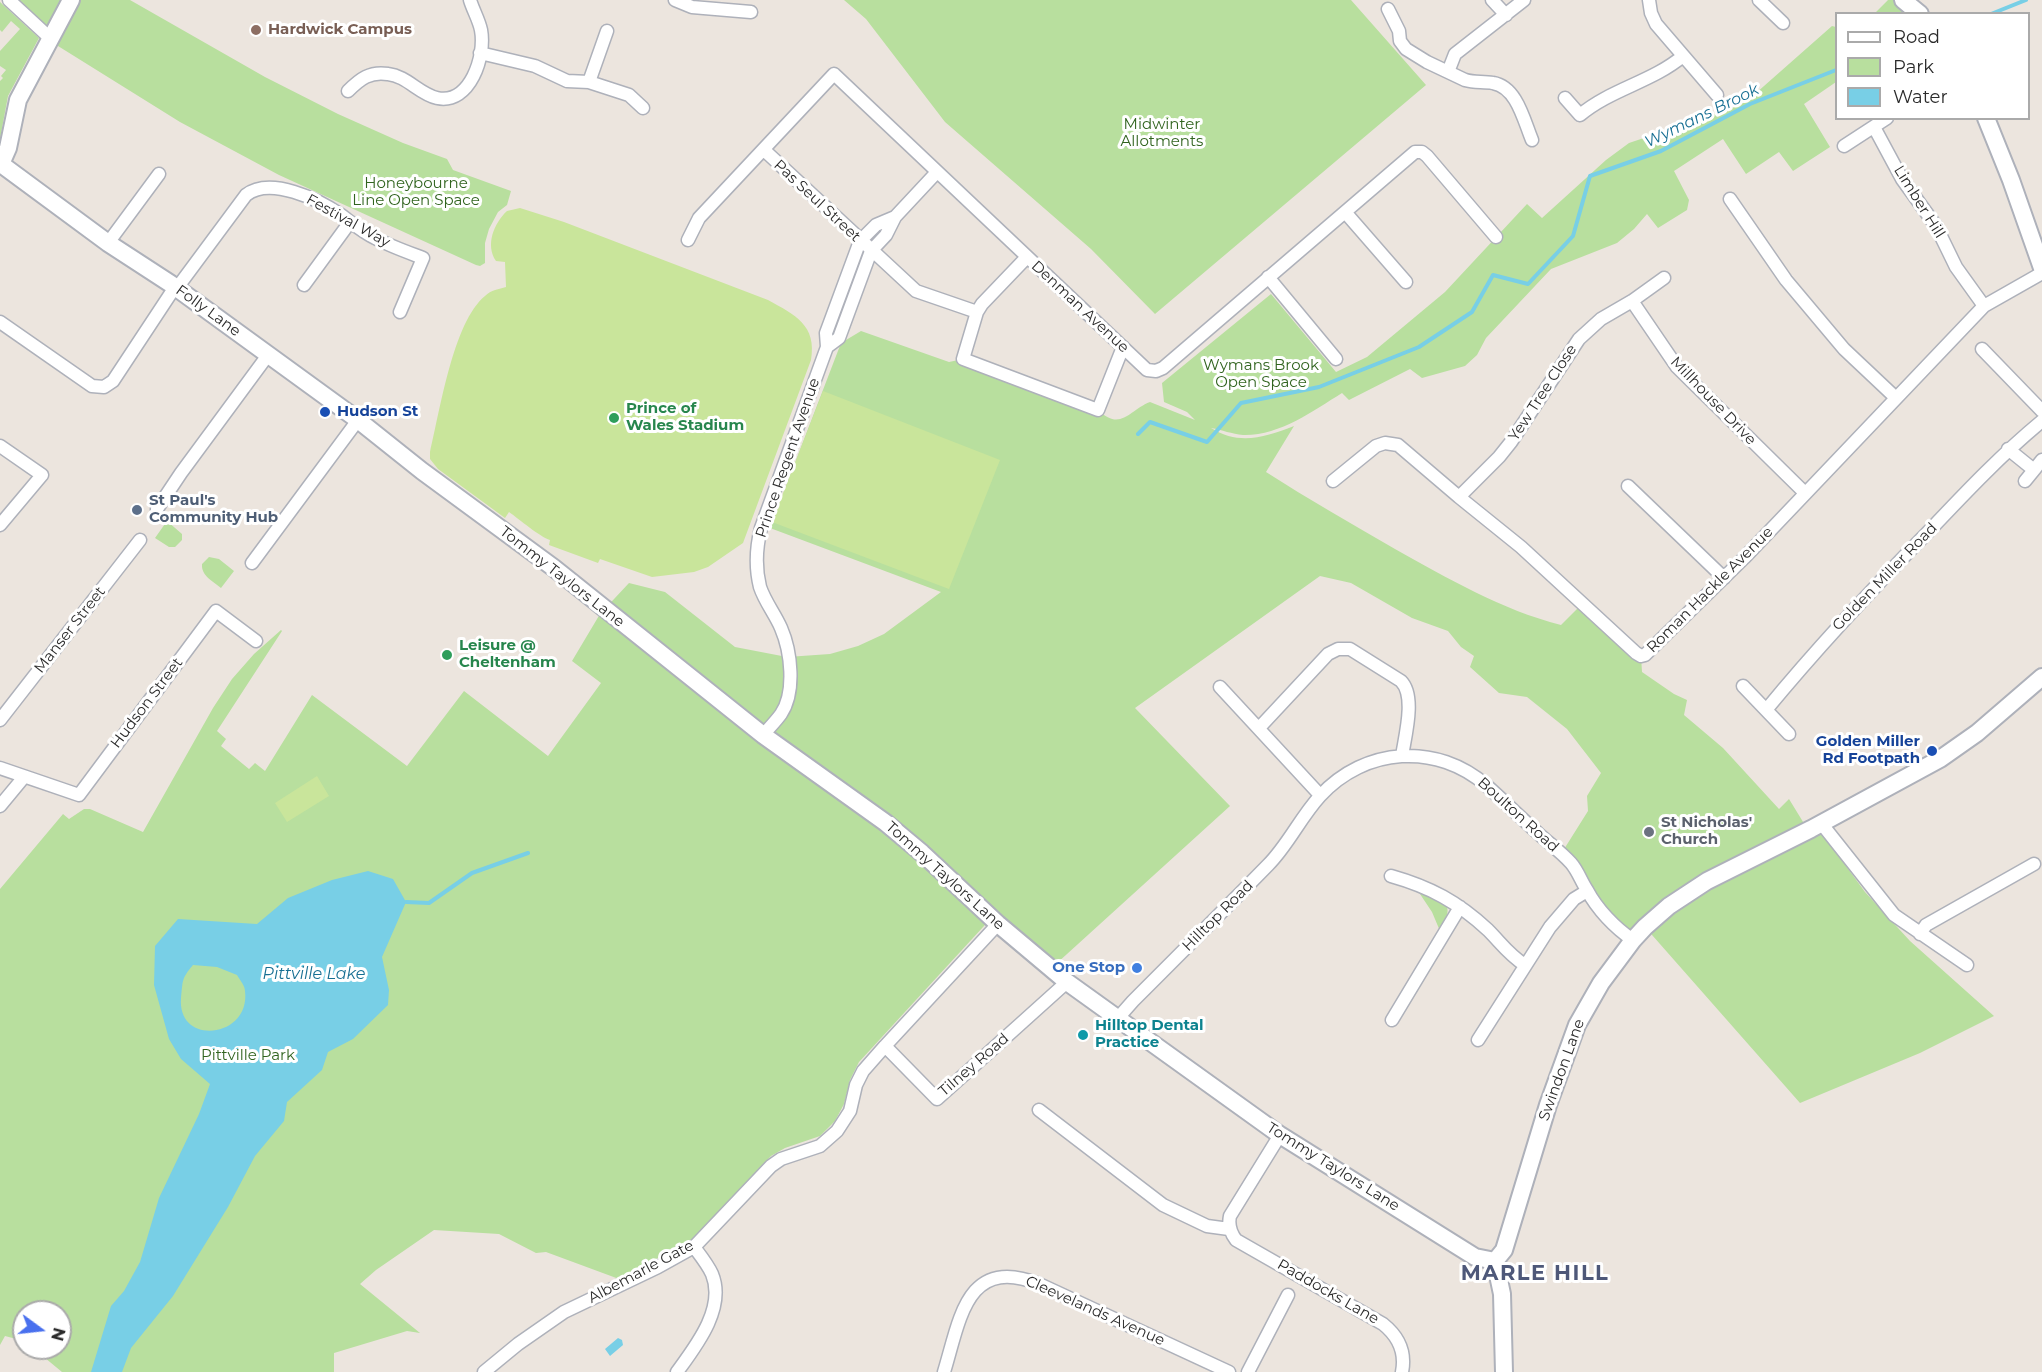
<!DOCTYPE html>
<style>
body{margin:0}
#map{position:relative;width:2042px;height:1372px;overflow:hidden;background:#ece5de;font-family:Montserrat,sans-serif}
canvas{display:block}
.legend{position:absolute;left:1835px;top:12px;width:195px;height:108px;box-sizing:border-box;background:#fff;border:2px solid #aaa;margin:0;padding:8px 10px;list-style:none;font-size:18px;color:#2b2b2b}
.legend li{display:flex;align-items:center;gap:12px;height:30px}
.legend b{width:30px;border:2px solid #aaa}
.north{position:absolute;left:12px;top:1300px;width:60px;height:60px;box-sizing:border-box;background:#fff;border:2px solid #aaa;border-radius:50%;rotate:105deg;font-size:16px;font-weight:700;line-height:24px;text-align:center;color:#2b2b2b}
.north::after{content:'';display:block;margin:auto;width:21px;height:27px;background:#4970ee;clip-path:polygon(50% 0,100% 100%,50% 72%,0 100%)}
</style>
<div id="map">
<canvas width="2042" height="1372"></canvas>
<ul class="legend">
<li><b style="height:8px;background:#fff"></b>Road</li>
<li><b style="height:16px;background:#b8df9e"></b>Park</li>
<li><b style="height:16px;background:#78cfe6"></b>Water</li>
</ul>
<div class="north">N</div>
</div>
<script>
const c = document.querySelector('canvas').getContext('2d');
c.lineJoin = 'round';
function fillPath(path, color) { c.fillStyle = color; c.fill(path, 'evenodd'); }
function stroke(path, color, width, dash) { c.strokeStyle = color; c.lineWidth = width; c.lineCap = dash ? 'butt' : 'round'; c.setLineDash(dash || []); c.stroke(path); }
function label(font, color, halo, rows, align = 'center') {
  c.font = font + ' Montserrat,sans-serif'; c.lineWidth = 6; c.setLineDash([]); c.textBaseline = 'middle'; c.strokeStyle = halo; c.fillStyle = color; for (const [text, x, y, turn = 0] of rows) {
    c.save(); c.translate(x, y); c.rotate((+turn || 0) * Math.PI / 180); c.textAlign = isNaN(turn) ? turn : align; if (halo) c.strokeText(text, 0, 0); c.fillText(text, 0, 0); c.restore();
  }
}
fillPath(new Path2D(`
 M 9,0 L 130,0 L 265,77 L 338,114 L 403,143 L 447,159 L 453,170 L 511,191 L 507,205 L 498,212 L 489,229 L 485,243 L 485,263 L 480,266 L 476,265 L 279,175 L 180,122 L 58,46 Z
 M 844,0 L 1351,0 L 1426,85 L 1155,314 L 1091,249 L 945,122 L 866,19 Z
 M 1888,0 L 1903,0 L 1920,14 L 1874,14 Z
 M 0,2 L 39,38 L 8,96 L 0,139 L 0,81 L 3,78 L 1,76 L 6,70 L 0,66 L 0,51 L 20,29 L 11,21 L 2,32 L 0,30 Z
 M 1832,26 L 1836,27 L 1836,82 L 1804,104 L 1830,147 L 1793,171 L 1779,152 L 1746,174 L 1723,139 L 1674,171 L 1689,200 L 1687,210 L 1658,228 L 1647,214 L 1634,229 L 1617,243 L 1551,269 L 1486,338 L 1477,355 L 1465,366 L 1422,378 L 1410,369 L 1349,400 L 1342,393 C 1313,411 1279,436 1243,435 C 1232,434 1222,430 1211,428 C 1240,446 1265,437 1294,426 L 1266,472 C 1308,499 1352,524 1395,549 C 1447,578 1502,610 1561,625 L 1583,603 L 1641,656 L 1642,672 L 1674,694 L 1687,700 L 1684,715 L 1723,748 L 1779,809 L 1789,799 L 1808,830 L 1822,833 L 1865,892 L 1910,941 L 1994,1016 L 1920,1053 L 1800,1103 L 1645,927 L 1633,940 L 1561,854 L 1588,811 L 1587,796 L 1601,773 L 1567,729 L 1527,697 L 1499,693 L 1470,667 L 1474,656 L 1461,647 L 1448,631 L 1412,618 L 1351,583 L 1320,576 L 1135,708 L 1230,806 L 1056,964 L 995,914 L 859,1062 L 850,1080 L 844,1104 L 835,1121 L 820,1136 L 785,1148 L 771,1156 L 693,1239 L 619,1279 L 546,1252 L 536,1253 L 499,1234 L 434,1230 L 376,1270 L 360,1284 L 420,1333 L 407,1331 L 334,1353 L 334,1372 L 62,1372 L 33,1348 L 60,1348 L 60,1312 L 24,1312 L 24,1341 L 5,1336 L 0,1345 L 0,889 L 63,814 L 69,819 L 84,809 L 90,809 L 143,832 L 213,708 L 232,679 L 254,654 L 281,630 L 282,631 L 217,731 L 226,739 L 221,746 L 249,769 L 255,763 L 265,771 L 312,695 L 407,766 L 464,691 L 548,756 L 601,683 L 572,661 L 600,614 L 629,583 L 665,592 L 735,647 L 787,657 L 830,654 L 858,646 L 884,634 L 941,592 L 770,528 L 841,343 L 861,331 L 949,362 L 963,359 L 1098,410 C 1121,432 1129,410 1150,402 L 1195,420 L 1187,412 L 1164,402 L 1162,383 L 1271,294 L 1336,372 L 1367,357 L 1445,292 L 1527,204 L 1542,218 L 1606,160 L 1629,143 L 1730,109 L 1747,101 Z
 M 167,521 L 182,534 L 182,540 L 175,547 L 169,547 L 155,538 Z
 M 209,557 L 219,559 L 234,571 L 221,588 C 213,581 201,576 202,564 Z
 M 1418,891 C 1444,902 1457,901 1440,931 L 1432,912 Z`), '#b8df9e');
fillPath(new Path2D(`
 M 520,208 L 564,222 L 768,300 C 795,315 817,325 811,360 L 743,543 L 708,567 L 694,572 L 652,577 L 600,559 L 598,563 L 549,545 L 550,540 C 540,537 519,519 509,512 L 505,518 L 438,469 L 430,459 L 430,452 C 440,411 453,322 485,296 C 491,290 499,289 506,287 L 505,262 L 496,261 C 485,245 494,223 507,211 Z
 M 823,391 L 1000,460 L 949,589 L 772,522 Z
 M 317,776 L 329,796 L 287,822 L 275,803 Z`), '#c9e59b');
fillPath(new Path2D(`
 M 368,871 L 393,879 L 406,902 L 382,957 L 389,990 L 388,1005 L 353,1039 L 328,1052 L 322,1070 L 287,1102 L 284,1121 L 255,1156 L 228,1207 L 173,1296 L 131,1348 L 122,1372 L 91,1372 L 111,1306 L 124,1291 L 140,1262 L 159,1198 L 199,1114 L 210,1084 L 181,1059 L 169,1039 L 154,985 L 155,946 L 178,919 L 257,924 L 288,898 L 332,880 ZM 193,965 L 217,967 L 237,975 C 240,980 245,986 245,991 C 251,1038 177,1047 181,998 C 183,981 181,979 193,965 Z
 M 618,1338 L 622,1340 L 623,1345 L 610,1356 L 605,1349 Z`), '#78cfe6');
stroke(new Path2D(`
 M 1991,14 L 2026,0
 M 1138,434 L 1150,422 L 1207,442 L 1241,403 L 1319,387 L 1419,347 L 1472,312 L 1493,275 L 1528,284 L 1573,236 L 1590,176 L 1661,151 L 1750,104 L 1836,70
 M 406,902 L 429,903 L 472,873 L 528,853`), '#78cfe6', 4);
const street = new Path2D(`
 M 9,0 L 50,38
 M 675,0 L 692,7 L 751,12
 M 1492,0 L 1506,15
 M 1649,0 L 1651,13 L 1656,24 L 1717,95
 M 1759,0 L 1783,23
 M 1388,9 L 1399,31 L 1400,41 L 1406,49 L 1427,62 L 1465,80 C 1475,83 1483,81 1493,83 C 1517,87 1524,121 1532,140
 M 480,53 L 535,66 L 567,81 L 589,82 L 629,95 L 643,108
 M 1448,72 L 1455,54 L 1524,0
 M 589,82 L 607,31
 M 348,91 C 360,79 370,71 388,74 C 407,76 419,94 437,98 C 470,105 486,56 481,30 C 479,20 473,10 470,0
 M 1565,98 L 1580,115 C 1611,89 1652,82 1683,56
 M 1874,127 L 1902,179 L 1936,226 L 1956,267 L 1984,306
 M 1844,146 L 1887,118
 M 764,150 L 916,291 L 977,312
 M 1730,199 L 1786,280 L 1844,349 L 1896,398
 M 1345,212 L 1406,282
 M 688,240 L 699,218 L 834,74 L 1147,370 L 1156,371 L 1163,368 L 1415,152 L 1422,152 L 1427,156 L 1496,237
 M 108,243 L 159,174
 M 1027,257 L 982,304 L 977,312 L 963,359 L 1098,410 L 1123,347
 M 1268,277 L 1336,359
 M 304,285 L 350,222
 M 177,288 L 246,195 C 270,176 318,199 341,215 C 352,223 363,232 375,238 C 390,246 407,252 423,258 L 400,312
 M 1632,301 L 1677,367 L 1805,493
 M 0,322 L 92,386 L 104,387 L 113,381 L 175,287
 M 827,347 L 839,338 L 871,251 L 886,235 L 895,217 L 937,172
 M 1982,349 L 2042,411
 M 0,446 L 42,475 L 0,525
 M 2008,449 L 2034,470 L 2042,460
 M 1333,481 L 1376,446 L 1385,443 L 1398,445 L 1459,497 L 1521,547 L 1636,653 L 1641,656 L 1645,655 L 1744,558 L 1984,306 L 2042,273
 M 2025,481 L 2034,470
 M 1628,486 L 1724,578
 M 1459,497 L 1499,457 L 1511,442 L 1579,339 L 1601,319 L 1632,301 L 1664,278
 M 157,509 L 181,473 L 268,355
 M 252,563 L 358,420
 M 1743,686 L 1789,734
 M 1220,687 L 1320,795
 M 1766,710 C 1818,647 1873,588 1930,530 C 1966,492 2002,454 2042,421
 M 0,720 L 140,540
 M 1259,728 L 1328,654 L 1338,649 L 1350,649 L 1401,681 C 1416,696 1405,736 1402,756
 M 763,735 C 769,728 776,721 781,714 C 796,692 791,651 781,628 C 775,614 765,602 760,587 C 755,567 756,548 761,528 L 827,347 L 826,333 L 860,241 L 876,225 L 895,217
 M 0,768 L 79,795 L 216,611 L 256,641
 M 0,806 L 24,777
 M 1821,823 L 1894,915 L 1967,965
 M 1391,876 C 1430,887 1458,902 1488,930 C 1501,943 1509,955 1525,965
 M 1920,934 L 1926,925 L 2034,864
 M 1118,1018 L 1133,1001 C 1178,956 1223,911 1268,865 C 1288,845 1300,818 1320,796 C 1365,747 1437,742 1487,786 C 1505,802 1522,819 1540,835 C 1550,844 1562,853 1571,863 C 1578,871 1581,881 1587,890 C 1597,909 1615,928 1633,940
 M 1392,1020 L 1460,907
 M 1478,1040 L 1550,927 L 1574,899 L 1587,891
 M 885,1046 L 937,1099 L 1067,982
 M 1039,1110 L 1163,1205 L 1207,1226 L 1229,1229
 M 1280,1135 L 1230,1216 C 1228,1225 1230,1232 1236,1240 L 1383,1324 C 1398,1336 1406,1352 1402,1372
 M 484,1372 L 518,1344 L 564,1312 L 658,1267 L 694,1247 L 771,1166 L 781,1159 L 820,1146 L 837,1131 L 850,1111 L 856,1085 L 863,1071 L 885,1046 L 998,924
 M 677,1372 C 696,1346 726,1308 712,1274 C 708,1265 700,1255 694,1247
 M 944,1372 C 960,1320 966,1255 1039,1284 L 1229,1372
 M 1248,1372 L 1288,1295`);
const secondary = new Path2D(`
 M 71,0 L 18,100 L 8,148 L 1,164 L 108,243 L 171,284 L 358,420 L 422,471 L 554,568 L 763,735 L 886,823 L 922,853 L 998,924 L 1067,982 L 1280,1135 L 1475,1257 L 1495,1261
 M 1903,0 L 1920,14
 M 1986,118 L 2011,180 L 2042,268
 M 1495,1261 L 1504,1250 L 1548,1105 L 1577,1025 L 1601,983 L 1633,940 L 1645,927 L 1669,906 L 1707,881 L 1811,829 L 1940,759 L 1977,733 L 2042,677
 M 1495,1261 L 1502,1294 L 1504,1372`);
stroke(street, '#aeb1ba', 15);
stroke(secondary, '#aeb1ba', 20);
stroke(street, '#fff', 12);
stroke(secondary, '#fff', 16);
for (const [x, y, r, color] of [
 [256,30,6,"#8d6e63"],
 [325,412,6,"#1a4fb4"],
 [614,418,6,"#2e9e5b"],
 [137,510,6,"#5c6f8a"],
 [447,655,6,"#2e9e5b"],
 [1932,751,6,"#1a4fb4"],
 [1649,832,6,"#6b7280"],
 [1137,968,6,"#3f7fe0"],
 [1083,1035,6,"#0f9aa8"]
]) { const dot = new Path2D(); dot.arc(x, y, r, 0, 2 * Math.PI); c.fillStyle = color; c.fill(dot); stroke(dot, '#fff', 2); }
label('bold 15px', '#785e54', '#fff', [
 ["Hardwick Campus",268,30]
], 'left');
label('15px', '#31641f', '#fff', [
 ["Midwinter",1162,125],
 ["Allotments",1162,142],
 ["Honeybourne",416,184],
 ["Line Open Space",416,201],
 ["Wymans Brook",1261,366],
 ["Open Space",1261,383],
 ["Pittville Park",248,1056]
]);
label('15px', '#2b2b2b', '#fff', [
 ["Pas Seul Street",817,201,43],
 ["Limber Hill",1919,202,58],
 ["Festival Way",348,221,29],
 ["Denman Avenue",1080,307,43],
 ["Folly Lane",208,311,36],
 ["Yew Tree Close",1543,393,-57],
 ["Millhouse Drive",1713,401,46],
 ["Prince Regent Avenue",788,458,-71],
 ["Tommy Taylors Lane",562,577,38],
 ["Golden Miller Road",1885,577,-46],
 ["Roman Hackle Avenue",1710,590,-45],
 ["Manser Street",70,630,-52],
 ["Hudson Street",147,703,-53],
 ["Boulton Road",1518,815,42],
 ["Tommy Taylors Lane",945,876,42],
 ["Hilltop Road",1218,916,-45],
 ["Tilney Road",974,1065,-41],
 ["Swindon Lane",1562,1070,-70],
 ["Tommy Taylors Lane",1333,1167,32],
 ["Albemarle Gate",641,1272,-28],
 ["Paddocks Lane",1328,1292,30],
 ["Cleevelands Avenue",1095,1311,24]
]);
label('bold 15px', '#27864d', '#fff', [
 ["Prince of",626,409],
 ["Wales Stadium",626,426],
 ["Leisure @",459,646],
 ["Cheltenham",459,663]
], 'left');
label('bold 15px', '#164399', '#fff', [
 ["Hudson St",337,412],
 ["Golden Miller",1920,742,"right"],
 ["Rd Footpath",1920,759,"right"]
], 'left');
label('bold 15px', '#4e5e75', '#fff', [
 ["St Paul's",149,501],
 ["Community Hub",149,518]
], 'left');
label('bold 15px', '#5b616d', '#fff', [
 ["St Nicholas'",1661,823],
 ["Church",1661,840]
], 'left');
label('bold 15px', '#366cbe', '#fff', [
 ["One Stop",1125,968]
], 'right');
label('bold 15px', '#0d838f', '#fff', [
 ["Hilltop Dental",1095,1026],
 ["Practice",1095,1043]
], 'left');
label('italic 16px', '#176f93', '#fff', [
 ["Wymans Brook",1702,116,-26],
 ["Pittville Lake",314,974]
]);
c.letterSpacing = '1.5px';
label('bold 21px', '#4e5879', '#fff', [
 ["MARLE HILL",1535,1274]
]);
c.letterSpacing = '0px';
</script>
